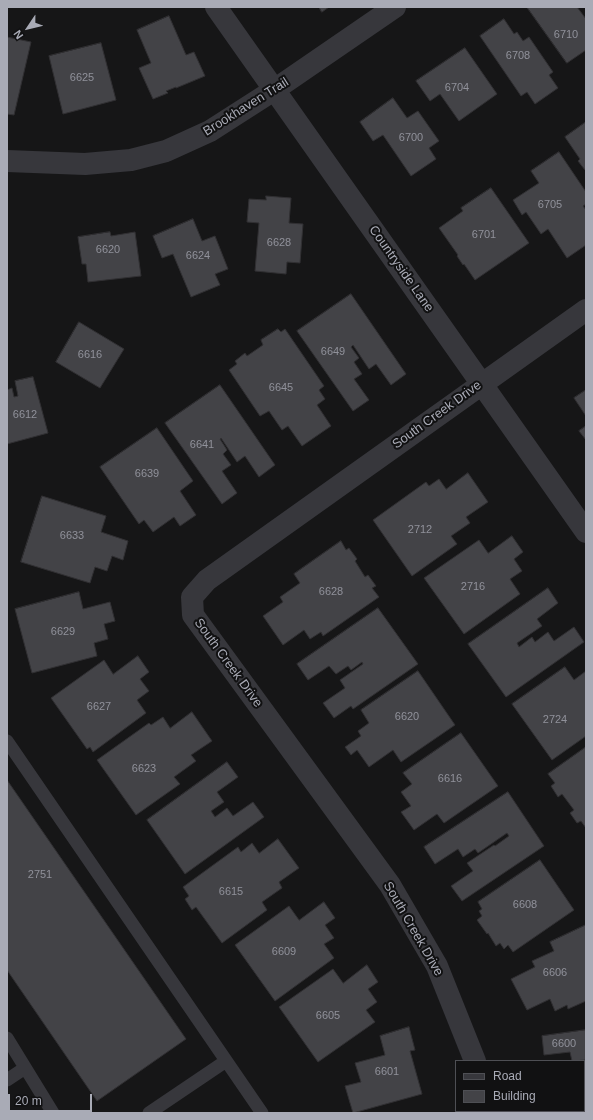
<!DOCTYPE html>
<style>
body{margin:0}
#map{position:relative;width:593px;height:1120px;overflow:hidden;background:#161617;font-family:Helvetica,sans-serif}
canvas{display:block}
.frame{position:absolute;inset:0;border:8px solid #a9abb6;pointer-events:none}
.legend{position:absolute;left:455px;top:1060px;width:130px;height:52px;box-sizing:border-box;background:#111112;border:1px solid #4e4f54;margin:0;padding:5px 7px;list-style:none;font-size:12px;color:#a9abb6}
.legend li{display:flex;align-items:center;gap:8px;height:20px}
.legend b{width:20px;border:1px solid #4e4f54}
.north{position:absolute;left:8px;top:8px;width:40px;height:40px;-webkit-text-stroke:3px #111112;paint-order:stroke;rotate:235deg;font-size:11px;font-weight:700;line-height:16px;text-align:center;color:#a9abb6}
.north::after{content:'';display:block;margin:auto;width:14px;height:18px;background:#a9abb6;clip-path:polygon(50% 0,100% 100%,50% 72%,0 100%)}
.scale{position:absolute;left:8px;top:1094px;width:84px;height:18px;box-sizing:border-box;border:2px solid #a9abb6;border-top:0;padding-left:5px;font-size:12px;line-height:14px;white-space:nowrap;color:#a9abb6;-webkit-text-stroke:3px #111112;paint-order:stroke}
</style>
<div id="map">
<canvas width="593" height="1120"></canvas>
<div class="frame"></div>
<ul class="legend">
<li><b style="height:5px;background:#37373c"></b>Road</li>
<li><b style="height:11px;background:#434347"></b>Building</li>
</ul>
<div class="north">N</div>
<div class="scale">20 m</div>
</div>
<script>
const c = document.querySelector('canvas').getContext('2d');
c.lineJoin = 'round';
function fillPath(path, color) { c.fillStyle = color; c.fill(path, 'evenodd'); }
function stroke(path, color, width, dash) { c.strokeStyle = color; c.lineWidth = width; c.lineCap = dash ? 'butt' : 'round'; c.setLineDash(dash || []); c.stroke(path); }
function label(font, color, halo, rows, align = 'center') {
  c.font = font + ' Helvetica,sans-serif'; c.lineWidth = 4; c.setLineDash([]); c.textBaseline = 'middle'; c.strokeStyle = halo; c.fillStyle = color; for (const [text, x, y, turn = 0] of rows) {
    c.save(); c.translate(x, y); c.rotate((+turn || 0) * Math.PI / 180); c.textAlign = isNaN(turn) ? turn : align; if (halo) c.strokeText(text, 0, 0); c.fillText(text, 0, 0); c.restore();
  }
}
const building = new Path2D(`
 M 319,7 L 329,7 L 322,12 Z
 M 527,7 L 577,7 L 586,19 L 586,50 L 567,63 Z
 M 169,16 L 186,55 L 194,52 L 205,76 L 176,88 L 176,87 L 166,91 L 168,93 L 153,99 L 139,68 L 151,63 L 137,30 Z
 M 504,19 L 514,34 L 517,32 L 523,41 L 529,37 L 553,72 L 549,75 L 558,88 L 535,104 L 527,92 L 521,96 L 480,36 Z
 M 7,37 L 31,42 L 14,115 L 7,114 Z
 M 101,43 L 116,100 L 63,114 L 49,56 Z
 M 465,48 L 497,94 L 459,121 L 440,94 L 430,101 L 416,81 Z
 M 393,98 L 407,118 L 418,111 L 439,141 L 429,148 L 436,159 L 411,176 L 383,135 L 373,141 L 360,122 Z
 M 586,122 L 586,169 L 585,170 L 578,161 L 580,159 L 565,137 Z
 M 559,152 L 586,192 L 586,204 L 583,206 L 586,210 L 586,245 L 567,258 L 548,229 L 541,234 L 526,212 L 522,215 L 513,200 L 539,183 L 531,171 Z
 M 491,188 L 529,243 L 475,280 L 464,264 L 463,265 L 457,256 L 458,255 L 439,228 L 463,211 L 461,208 Z
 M 266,196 L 291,198 L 289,223 L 303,224 L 300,263 L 287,262 L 286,274 L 255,271 L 259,223 L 247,222 L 249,199 L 266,200 Z
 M 193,219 L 202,241 L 215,236 L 228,269 L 215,274 L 220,285 L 191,297 L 173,254 L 162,258 L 153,236 Z
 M 110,232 L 111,236 L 135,232 L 141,276 L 88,282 L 86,264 L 82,264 L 78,237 Z
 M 351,294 L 406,374 L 391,385 L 376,364 L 369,369 L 353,345 L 351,347 L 359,358 L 354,362 L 362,374 L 354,379 L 369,400 L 353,411 L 297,331 Z
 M 79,322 L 124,349 L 100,388 L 56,362 Z
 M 278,329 L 281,332 L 285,329 L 324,386 L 319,390 L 325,399 L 317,405 L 331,426 L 302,446 L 288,426 L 282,430 L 269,411 L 260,416 L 229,370 L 237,364 L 235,361 L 245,353 L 247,356 L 263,345 L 261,340 Z
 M 33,377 L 48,433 L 7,444 L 7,390 L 12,388 L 14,397 L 18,396 L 15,381 Z
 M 220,385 L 275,465 L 259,477 L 245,456 L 237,462 L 221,438 L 220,439 L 227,450 L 223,454 L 231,465 L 222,471 L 237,493 L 222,504 L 165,423 Z
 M 586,390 L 586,416 L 574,398 Z
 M 586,426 L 586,440 L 579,431 Z
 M 157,428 L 193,481 L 180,491 L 196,515 L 180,526 L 174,517 L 153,532 L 144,520 L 139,524 L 100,467 Z
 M 468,473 L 488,502 L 466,517 L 470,523 L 451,536 L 457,544 L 412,576 L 373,520 L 426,482 L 429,486 L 439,479 L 446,489 Z
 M 42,496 L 106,516 L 101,532 L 128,541 L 123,560 L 112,556 L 107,571 L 95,567 L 90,583 L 21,562 Z
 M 512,536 L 523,552 L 514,559 L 522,571 L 510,579 L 520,594 L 464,634 L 424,578 L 479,540 L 488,553 Z
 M 341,541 L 346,550 L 349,548 L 357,559 L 355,561 L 365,577 L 368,575 L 376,586 L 372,588 L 379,597 L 323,636 L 321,632 L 310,639 L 304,630 L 283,645 L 263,616 L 283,602 L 280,597 L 300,583 L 294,574 Z
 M 548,588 L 558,603 L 537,619 L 542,626 L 517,643 L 519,647 L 532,637 L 535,642 L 548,632 L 554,641 L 574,627 L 584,642 L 506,697 L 468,644 Z
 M 79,592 L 83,609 L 110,602 L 115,621 L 104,624 L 108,639 L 94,643 L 97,656 L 32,673 L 15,609 Z
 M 378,608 L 418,664 L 353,709 L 351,706 L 334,718 L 323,703 L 345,688 L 340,680 L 363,664 L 362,662 L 351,670 L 348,666 L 336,674 L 329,666 L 308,680 L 297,664 Z
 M 138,656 L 149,672 L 140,679 L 149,691 L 137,700 L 146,713 L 93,752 L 90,747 L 87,749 L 51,698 L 104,660 L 113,674 Z
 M 565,667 L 574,680 L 586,671 L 586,736 L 552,760 L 512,704 Z
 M 418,671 L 455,725 L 401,762 L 393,750 L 369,767 L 357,750 L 351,755 L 345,747 L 361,736 L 358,731 L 369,723 L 361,710 Z
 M 192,712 L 212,741 L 191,755 L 196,761 L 174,777 L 180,784 L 136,815 L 97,760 L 149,723 L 151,725 L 163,717 L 170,728 Z
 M 461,733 L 498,786 L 444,823 L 437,814 L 414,830 L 401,812 L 411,806 L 401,792 L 412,784 L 403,773 Z
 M 586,747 L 586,828 L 581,821 L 577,823 L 570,813 L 574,810 L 562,794 L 558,797 L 551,786 L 555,783 L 548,774 Z
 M 227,762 L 238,777 L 217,792 L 224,802 L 211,811 L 215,817 L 227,808 L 233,816 L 253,802 L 264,817 L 185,874 L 147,820 Z
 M 7,780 L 186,1039 L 97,1101 L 7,970 Z
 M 508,792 L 544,846 L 462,901 L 451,886 L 473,871 L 467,863 L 494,845 L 495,846 L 509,836 L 507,833 L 478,853 L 475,849 L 463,857 L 458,849 L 435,864 L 424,847 Z
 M 278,839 L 299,868 L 279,882 L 282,888 L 262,902 L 267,910 L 222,943 L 196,907 L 192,910 L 185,899 L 189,896 L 183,887 L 238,847 L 241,852 L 252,843 L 259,853 Z
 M 540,860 L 574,910 L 513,952 L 508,945 L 504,949 L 500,943 L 496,946 L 488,933 L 487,934 L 477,920 L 482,916 L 479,911 L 482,909 L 478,902 Z
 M 324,902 L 335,918 L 325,925 L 334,938 L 324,944 L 334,958 L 275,1001 L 235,945 L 289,906 L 299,920 Z
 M 586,925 L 586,1001 L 568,1009 L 567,1005 L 555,1011 L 550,999 L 527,1010 L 511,979 L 535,967 L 532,961 L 554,951 L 550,942 Z
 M 367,965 L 378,982 L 368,989 L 377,1002 L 366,1010 L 375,1022 L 318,1062 L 279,1007 L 333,969 L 343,983 Z
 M 409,1027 L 415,1050 L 410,1051 L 422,1094 L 353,1113 L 345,1086 L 361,1082 L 355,1063 L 385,1055 L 380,1036 Z
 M 586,1030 L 586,1060 L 572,1061 L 570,1052 L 544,1055 L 542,1036 Z
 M 584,1067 L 586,1067 L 586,1095 L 584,1095 Z`);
fillPath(building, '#434347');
stroke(building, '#313033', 1);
stroke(new Path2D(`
 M 7,741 L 262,1113
 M 7,1038 L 53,1113
 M 7,1080 L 25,1068
 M 149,1113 L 226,1061`), '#37373c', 13);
stroke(new Path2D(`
 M 216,7 L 586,532
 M 7,161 L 85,164 L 131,160 L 166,151 L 210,131 L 274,90 L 395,7
 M 475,1061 L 437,966 L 390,885 L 193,615 L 192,597 L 207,580 L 586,310
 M 489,1111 L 489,1113`), '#37373c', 22);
label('11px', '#90919a', null, [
 ["6710",566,35],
 ["6708",518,56],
 ["6625",82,78],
 ["6704",457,88],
 ["6700",411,138],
 ["6705",550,205],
 ["6701",484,235],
 ["6628",279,243],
 ["6620",108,250],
 ["6624",198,256],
 ["6649",333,352],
 ["6616",90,355],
 ["6645",281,388],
 ["6612",25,415],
 ["6641",202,445],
 ["6639",147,474],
 ["2712",420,530],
 ["6633",72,536],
 ["2716",473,587],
 ["6628",331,592],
 ["6629",63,632],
 ["6627",99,707],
 ["6620",407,717],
 ["2724",555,720],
 ["6623",144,769],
 ["6616",450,779],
 ["2751",40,875],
 ["6615",231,892],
 ["6608",525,905],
 ["6609",284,952],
 ["6606",555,973],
 ["6605",328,1016],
 ["6600",564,1044],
 ["6601",387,1072]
]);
label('13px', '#a9abb6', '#111112', [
 ["Brookhaven Trail",246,107,-32],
 ["Countryside Lane",401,269,55],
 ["South Creek Drive",437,415,-36],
 ["South Creek Drive",228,663,54],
 ["South Creek Drive",413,929,60]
]);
</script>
